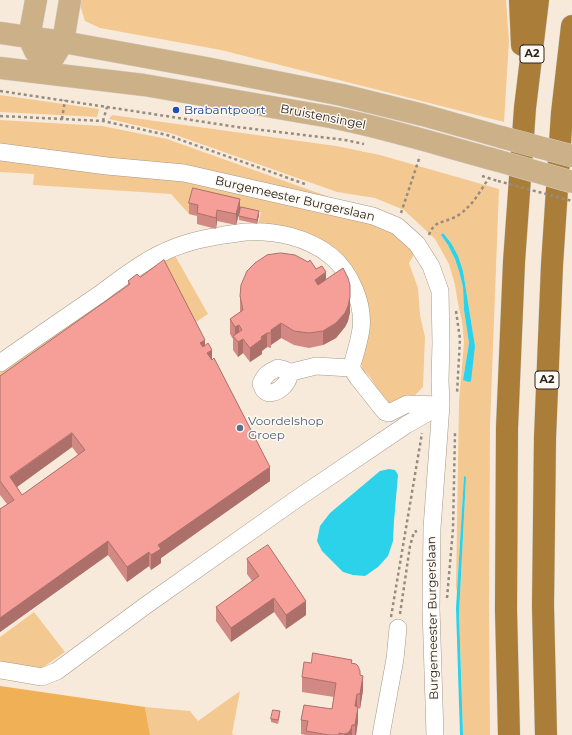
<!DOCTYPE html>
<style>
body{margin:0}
canvas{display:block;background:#f8eada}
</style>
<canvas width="572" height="735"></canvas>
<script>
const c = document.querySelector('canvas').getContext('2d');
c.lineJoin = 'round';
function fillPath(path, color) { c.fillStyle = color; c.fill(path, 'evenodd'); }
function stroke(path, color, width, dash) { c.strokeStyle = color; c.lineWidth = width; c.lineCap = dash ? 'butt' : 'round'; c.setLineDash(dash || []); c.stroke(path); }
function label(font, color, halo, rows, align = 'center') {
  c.font = font + ' Montserrat,sans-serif'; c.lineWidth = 3; c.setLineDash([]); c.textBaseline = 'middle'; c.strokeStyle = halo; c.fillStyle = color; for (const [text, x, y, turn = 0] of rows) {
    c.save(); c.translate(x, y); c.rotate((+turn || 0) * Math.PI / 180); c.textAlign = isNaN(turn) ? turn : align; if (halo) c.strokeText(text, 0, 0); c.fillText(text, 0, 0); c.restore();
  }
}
fillPath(new Path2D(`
 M 81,0 L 506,0 L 509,41 L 504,122 L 221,50 L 100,28 L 85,21 L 80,5 Z
 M 0,95 L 99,109 L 97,117 L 0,112 Z
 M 112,115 L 336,146 L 380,155 L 499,189 L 490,426 L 489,610 L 490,735 L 463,735 L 459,614 L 466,477 L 464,476 L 457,592 L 456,587 L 459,401 L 464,342 L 462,321 L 458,304 L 455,285 L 449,264 L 435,239 L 404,210 L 375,198 L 337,192 L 170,133 L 109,119 ZM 443,233 L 451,243 L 463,271 L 475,346 L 463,380 L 469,343 L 464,310 L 463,287 L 459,271 L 455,259 L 448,245 L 441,235 Z
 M 0,120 L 102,126 L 167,139 L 335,199 L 0,146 Z
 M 0,157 L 185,180 L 373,224 L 397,236 L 415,253 L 409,263 L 418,288 L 420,315 L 425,337 L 423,387 L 411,399 L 391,406 L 377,388 L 370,377 L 363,370 L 359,354 L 355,274 L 258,225 L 261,212 L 193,199 L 189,214 L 171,194 L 33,185 L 34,174 L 0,172 Z
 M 173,252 L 208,314 L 190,326 L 0,393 L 0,372 L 152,265 Z
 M 34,612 L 65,652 L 42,668 L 31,671 L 0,665 L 0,637 Z
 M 240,691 L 232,734 L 235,735 L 150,735 L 145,707 L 190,711 L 198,721 Z`), '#f4c991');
fillPath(new Path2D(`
 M 0,686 L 145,707 L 150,735 L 0,735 Z`), '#f0b056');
fillPath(new Path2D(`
 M 443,233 L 451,243 L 458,256 L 463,271 L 475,346 L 471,381 L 469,382 L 463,380 L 469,343 L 464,310 L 463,287 L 459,271 L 455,259 L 448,245 L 441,235 Z
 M 389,469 L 395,470 L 398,475 L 394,521 L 393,541 L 388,556 L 378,567 L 365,576 L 353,575 L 343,572 L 322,551 L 317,541 L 320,526 L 330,513 L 380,471 Z
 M 464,476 L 466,477 L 459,614 L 463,735 L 460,735 L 456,608 Z`), '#2bd2e9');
const minor = new Path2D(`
 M 0,152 L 107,166 L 184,173 L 373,216 L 397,226 L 417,244 L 431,266 L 440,291 L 441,343 L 440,380 L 441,405 L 432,528 L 431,608 L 435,735
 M 0,363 C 33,340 66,317 100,294 C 119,280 139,264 160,254 C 181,243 201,239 224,235 C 231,234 238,233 245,232 C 275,230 307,237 331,256 C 351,273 364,304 361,329 C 359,343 355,355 351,368
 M 278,368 C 280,369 283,369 285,370 C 298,376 274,401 264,390 C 263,389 262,385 261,384 C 265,374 269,372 278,368 Z
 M 351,368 L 358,378 L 385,412 L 389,413 L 407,404 L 441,405
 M 288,373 L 316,366 L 351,368
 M 0,670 L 42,677 L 57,671 L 145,606 L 298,498 L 406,425 L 441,405
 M 381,735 L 395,659 L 398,628`);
const major = new Path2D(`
 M 0,33 L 63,42 L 206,68 L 342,95 L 423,115 L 501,137
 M 35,51 L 29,38 L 36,0
 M 0,68 L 144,85 L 330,117 C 387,128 443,146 499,161
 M 44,73 L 63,42 L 70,0`);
const highway = new Path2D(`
 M 520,0 L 522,45
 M 509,735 L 506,610 L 507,428 L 514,262 L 525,108 L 538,0
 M 546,735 L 543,606 L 545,438 L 552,265 L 562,113 L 572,26`);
stroke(minor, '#a6998a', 18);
stroke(major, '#d4d3d2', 23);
stroke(highway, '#d4d3d2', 23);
stroke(new Path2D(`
 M 0,91 L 107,107 L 237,127 L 345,140 L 364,144
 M 0,116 L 103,121 L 167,135 L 305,184
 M 62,119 L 65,100
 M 103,121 L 107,107
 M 482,176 L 498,181
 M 401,213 L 420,156
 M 429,235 C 434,221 442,223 453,218 C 458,216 463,212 466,209 C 476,200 482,188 489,178
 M 456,311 L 460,339 L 457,394
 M 447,598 L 453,529 L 455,433
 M 400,614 L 410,546 L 414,532 L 417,531
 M 391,617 L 422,433`), '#958c80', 2.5, [3, 3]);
stroke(minor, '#fff', 17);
stroke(major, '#ccb188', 22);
stroke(highway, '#aa7d38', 22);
const majorBridge = new Path2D(`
 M 501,137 L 572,156
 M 499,161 L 572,182`);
stroke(majorBridge, '#d4d3d2', 23, []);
stroke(new Path2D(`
 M 498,181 L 572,201`), '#958c80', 2.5, [3, 3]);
stroke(majorBridge, '#ccb188', 22);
fillPath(new Path2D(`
 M 189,203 L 240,210 L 236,225 L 217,221 L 216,229 L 197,224 L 197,216 L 189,214 Z
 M 259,215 L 257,224 L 239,220 L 239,216 Z
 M 316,269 L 326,280 L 350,312 L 348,321 L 345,327 L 336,338 L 323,345 L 309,348 L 294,345 L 281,338 L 271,345 L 271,348 L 267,347 L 262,351 L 262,354 L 250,362 L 243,353 L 238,357 L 233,350 L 233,339 L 230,334 L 230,319 L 240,312 L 240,296 Z
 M 140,277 L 205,346 L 212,360 L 270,481 L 161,558 L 161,563 L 151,570 L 149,566 L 127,582 L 108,555 L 0,632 L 0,509 L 7,504 L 0,495 L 0,376 L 128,286 L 128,281 ZM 72,447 L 78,455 L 22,495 L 17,487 Z
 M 247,559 L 306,615 L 286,629 L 274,612 L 231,642 L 216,621 L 216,607 L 252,581 L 247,574 Z
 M 311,663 L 352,663 L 360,675 L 363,690 L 360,709 L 358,708 L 358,721 L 356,735 L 306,735 L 301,734 L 301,720 L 332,709 L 334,697 L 302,692 L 302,677 Z
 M 280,715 L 278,724 L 271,722 L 271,719 Z`), '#d38983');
fillPath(new Path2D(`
 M 240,199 L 240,210 L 236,225 L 236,214 Z
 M 217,210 L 217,221 L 216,229 L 216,218 Z
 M 259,211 L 259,215 L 257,224 L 257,220 Z
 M 326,272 L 326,287 L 315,295 L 315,280 Z
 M 350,297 L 350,312 L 348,321 L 345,327 L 336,338 L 323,345 L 323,331 Z
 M 281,323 L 281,338 L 271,345 L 271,348 L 271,330 Z
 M 239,325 L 239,340 L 235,338 L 235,327 Z
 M 267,333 L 267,347 L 262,351 L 262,354 L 250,362 L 250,348 L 261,337 Z
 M 243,339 L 243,353 L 238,357 L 238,342 Z
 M 205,340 L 205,354 L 200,343 Z
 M 212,350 L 212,364 L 207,353 Z
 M 72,433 L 72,447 L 10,492 L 10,477 Z
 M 270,467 L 270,481 L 161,558 L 161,563 L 151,570 L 151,555 L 158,545 Z
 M 108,541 L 108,555 L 0,632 L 0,618 Z
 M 149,552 L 149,566 L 127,582 L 127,567 Z
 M 274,598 L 274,612 L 231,642 L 231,628 Z
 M 306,601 L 306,615 L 286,629 L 286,615 Z
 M 363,676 L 363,690 L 360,709 L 360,694 Z
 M 357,694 L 357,708 L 355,706 Z
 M 358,707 L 358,721 L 356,735 L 355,735 L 355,725 Z
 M 352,725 L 352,735 L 344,735 L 344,734 Z`), '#ac6f6a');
const building = new Path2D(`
 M 193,188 L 240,199 L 236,214 L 217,210 L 216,218 L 197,213 L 198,205 L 189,203 Z
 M 241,207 L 259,211 L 257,220 L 239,216 Z
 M 281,253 L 295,255 L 308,262 L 310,260 L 316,269 L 322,266 L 326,272 L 315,280 L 318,285 L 343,268 L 348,278 L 350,285 L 350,297 L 348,306 L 345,313 L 336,323 L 323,331 L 309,333 L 294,331 L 281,323 L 271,330 L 271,333 L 267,333 L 261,337 L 262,339 L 250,348 L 243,339 L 238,342 L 233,336 L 242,330 L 239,325 L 235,327 L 230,319 L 243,310 L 240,296 L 241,285 L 247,271 L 255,263 L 267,255 Z
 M 164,260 L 205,340 L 200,343 L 203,347 L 208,343 L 212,350 L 207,353 L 212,360 L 214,358 L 270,467 L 158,545 L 161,549 L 151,555 L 149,552 L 127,567 L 108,541 L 0,618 L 0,509 L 14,500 L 0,481 L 0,376 L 130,284 L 128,281 L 137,274 L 140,277 ZM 72,433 L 85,450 L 22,495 L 10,477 Z
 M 268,545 L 306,601 L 286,615 L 274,598 L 231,628 L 216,607 L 259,576 L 247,559 Z
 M 313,653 L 352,660 L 351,663 L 356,664 L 358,666 L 360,671 L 360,675 L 363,676 L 360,694 L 357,694 L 355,706 L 358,707 L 355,725 L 352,725 L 351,729 L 348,733 L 344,734 L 339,733 L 339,735 L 329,735 L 306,731 L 308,721 L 301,720 L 304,705 L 332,709 L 336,683 L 302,677 L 304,662 L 311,663 Z
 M 273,710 L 280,711 L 278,720 L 271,719 Z`);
fillPath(building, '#f59f98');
stroke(building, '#ac6f6a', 1);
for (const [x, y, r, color] of [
 [176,110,4,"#1a4fb4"],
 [240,428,4,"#5c6f8a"]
]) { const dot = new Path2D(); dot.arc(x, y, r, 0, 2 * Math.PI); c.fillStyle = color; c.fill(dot); stroke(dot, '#fef9f2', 1.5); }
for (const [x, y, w] of [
 [532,54,24],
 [547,380,24]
]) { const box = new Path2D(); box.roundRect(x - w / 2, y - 9, w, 18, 3); c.fillStyle = '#fef9f2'; c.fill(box); stroke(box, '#2a251f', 1); }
label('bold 11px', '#2a251f', null, [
 ["A2",532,54],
 ["A2",547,380]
]);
label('12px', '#164399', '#fef9f2', [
 ["Brabantpoort",184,110]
], 'left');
label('12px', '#2a251f', '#fef9f2', [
 ["Bruistensingel",323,117,11],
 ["Burgemeester Burgerslaan",295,199,13],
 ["Burgemeester Burgerslaan",433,618,-91]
]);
label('12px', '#4e5e75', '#fef9f2', [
 ["Voordelshop",248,421],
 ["Groep",248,435]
], 'left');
</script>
